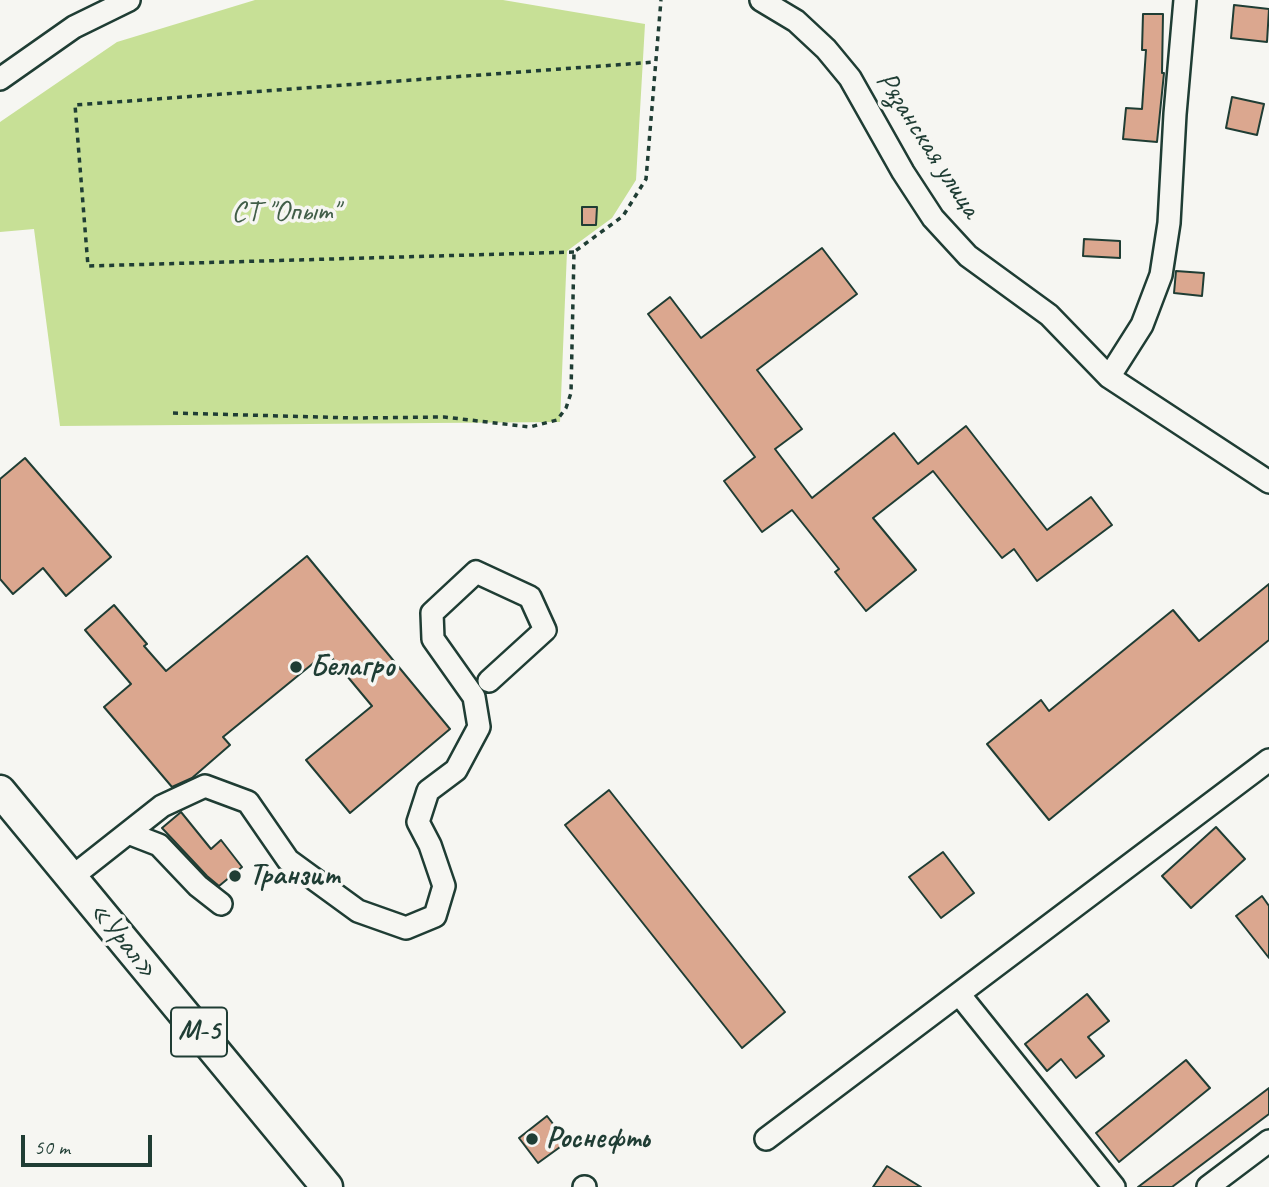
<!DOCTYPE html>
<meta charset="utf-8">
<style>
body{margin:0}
#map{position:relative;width:1269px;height:1187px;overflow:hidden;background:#f6f6f2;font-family:Caveat,sans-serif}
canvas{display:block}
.scale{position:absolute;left:21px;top:1135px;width:131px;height:32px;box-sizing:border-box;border:4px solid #1f3d34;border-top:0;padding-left:9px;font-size:21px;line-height:24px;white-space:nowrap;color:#1f3d34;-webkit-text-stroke:5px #f6f6f2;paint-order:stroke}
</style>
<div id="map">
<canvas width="1269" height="1187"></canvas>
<div class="scale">50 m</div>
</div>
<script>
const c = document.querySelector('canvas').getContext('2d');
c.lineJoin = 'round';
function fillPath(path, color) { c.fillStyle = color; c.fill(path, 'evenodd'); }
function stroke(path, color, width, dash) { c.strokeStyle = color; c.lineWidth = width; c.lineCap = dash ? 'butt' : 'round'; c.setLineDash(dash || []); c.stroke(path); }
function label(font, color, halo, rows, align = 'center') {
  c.font = font + ' Caveat,sans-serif'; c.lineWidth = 7; c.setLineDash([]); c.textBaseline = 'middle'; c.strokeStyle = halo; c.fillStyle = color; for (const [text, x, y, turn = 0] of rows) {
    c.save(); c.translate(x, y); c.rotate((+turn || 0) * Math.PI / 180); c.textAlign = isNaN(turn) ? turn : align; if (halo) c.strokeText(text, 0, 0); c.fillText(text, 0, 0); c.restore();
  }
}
fillPath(new Path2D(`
 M 255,0 L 503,0 L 645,24 L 636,180 L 612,218 L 567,251 L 560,422 L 60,426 L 34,229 L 0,232 L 0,122 L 117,42 Z`), '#c7e096');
const building = new Path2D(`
 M 1234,5 L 1269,9 L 1267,42 L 1231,38 Z
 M 1143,14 L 1163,14 L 1162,73 L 1164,73 L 1157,142 L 1123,139 L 1126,108 L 1142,109 L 1146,50 L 1142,50 Z
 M 1232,97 L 1264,104 L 1257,135 L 1226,128 Z
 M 582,207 L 597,207 L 596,225 L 582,225 Z
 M 1084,239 L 1120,241 L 1120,258 L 1083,256 Z
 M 822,248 L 857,294 L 757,370 L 802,429 L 775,449 L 812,498 L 894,433 L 918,464 L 966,426 L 1047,530 L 1091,497 L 1112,525 L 1037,581 L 1014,549 L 1002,558 L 933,471 L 873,518 L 916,570 L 866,611 L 835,572 L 839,569 L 792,510 L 762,532 L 724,481 L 755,457 L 648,314 L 670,297 L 701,338 Z
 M 1176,271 L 1204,273 L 1202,296 L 1174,293 Z
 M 25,458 L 111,557 L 66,596 L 43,568 L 13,594 L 0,579 L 0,479 Z
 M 307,556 L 450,729 L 350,813 L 306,760 L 372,706 L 327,652 L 223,737 L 230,745 L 192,778 L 172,787 L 104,707 L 131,684 L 85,630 L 114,605 L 147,644 L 144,646 L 166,671 Z
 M 1269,584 L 1269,640 L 1049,820 L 987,744 L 1041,700 L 1049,711 L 1173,610 L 1199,641 Z
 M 609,790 L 785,1012 L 742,1048 L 565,825 Z
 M 181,812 L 211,849 L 221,840 L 242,867 L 219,886 L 207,876 L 162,828 Z
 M 1216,827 L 1245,859 L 1191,908 L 1162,876 Z
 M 943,852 L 974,893 L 941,918 L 909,877 Z
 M 1262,896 L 1269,906 L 1269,958 L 1236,916 Z
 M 1087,994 L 1109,1021 L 1088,1037 L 1104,1056 L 1076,1078 L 1061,1059 L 1047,1071 L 1025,1044 Z
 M 1186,1060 L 1210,1088 L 1119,1162 L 1096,1133 Z
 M 1269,1088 L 1269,1114 L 1172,1187 L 1138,1187 Z
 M 547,1116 L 567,1142 L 538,1163 L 519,1138 Z
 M 887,1166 L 921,1187 L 873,1187 Z`);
fillPath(building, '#dba78f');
stroke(building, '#1f3d34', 2);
const minor = new Path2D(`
 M 761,0 L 796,21 L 826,49 L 850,78 L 903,172 L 933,218 L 968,256 L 1049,315 L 1109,377 L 1269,482
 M 0,79 L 74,27 L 129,0
 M 1109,377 L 1142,325 L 1161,275 L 1169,223 L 1175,114 L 1185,0
 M 128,833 L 159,845 L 198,886 L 221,904
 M 72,877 L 162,806 L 205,786 L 248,802 L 288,860 L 358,911 L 406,928 L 435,916 L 444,886 L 430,845 L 418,822 L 428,791 L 456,770 L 479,727 L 474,697 L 433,639 L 432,613 L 476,572 L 530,597 L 545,630 L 489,681
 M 959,994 L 1114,1187
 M 766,1139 L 1269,760
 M 584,1187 L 585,1187
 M 1208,1187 L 1269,1141`);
const highway = new Path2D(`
 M 0,791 L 327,1187`);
stroke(minor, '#1f3d34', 26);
stroke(highway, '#1f3d34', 35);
stroke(new Path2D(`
 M 574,252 L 88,266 L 75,105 L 655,62
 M 173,413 L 355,418 L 444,417 L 530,427 L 557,420 L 566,408 L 571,393 L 574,252 L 623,216 L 646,179 L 661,0`), '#1f3d34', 3.5, [5, 5]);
stroke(minor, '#f6f6f2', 21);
stroke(highway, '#f6f6f2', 30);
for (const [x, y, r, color] of [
 [296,667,7,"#1f3d34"],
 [235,876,7,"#1f3d34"],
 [532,1139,7,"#1f3d34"]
]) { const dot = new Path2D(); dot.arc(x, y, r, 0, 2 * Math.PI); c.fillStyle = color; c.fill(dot); stroke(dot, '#f6f6f2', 2.5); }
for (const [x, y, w] of [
 [199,1032,56]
]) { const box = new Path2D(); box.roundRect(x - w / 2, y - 24.5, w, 49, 5); c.fillStyle = '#f6f6f2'; c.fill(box); stroke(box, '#1f3d34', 2); }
label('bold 28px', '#1f3d34', null, [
 ["М-5",199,1032]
]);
label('30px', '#1f3d34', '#f6f6f2', [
 ["Рязанская улица",928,145,57],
 ["«Урал»",123,940,51]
]);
label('30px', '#415e48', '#f6f6f2', [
 ["СТ \"Опыт\"",285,212]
]);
label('bold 30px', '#1f3d34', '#f6f6f2', [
 ["Белагро",310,667],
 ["Транзит",249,876],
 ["Роснефть",546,1139]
], 'left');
</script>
